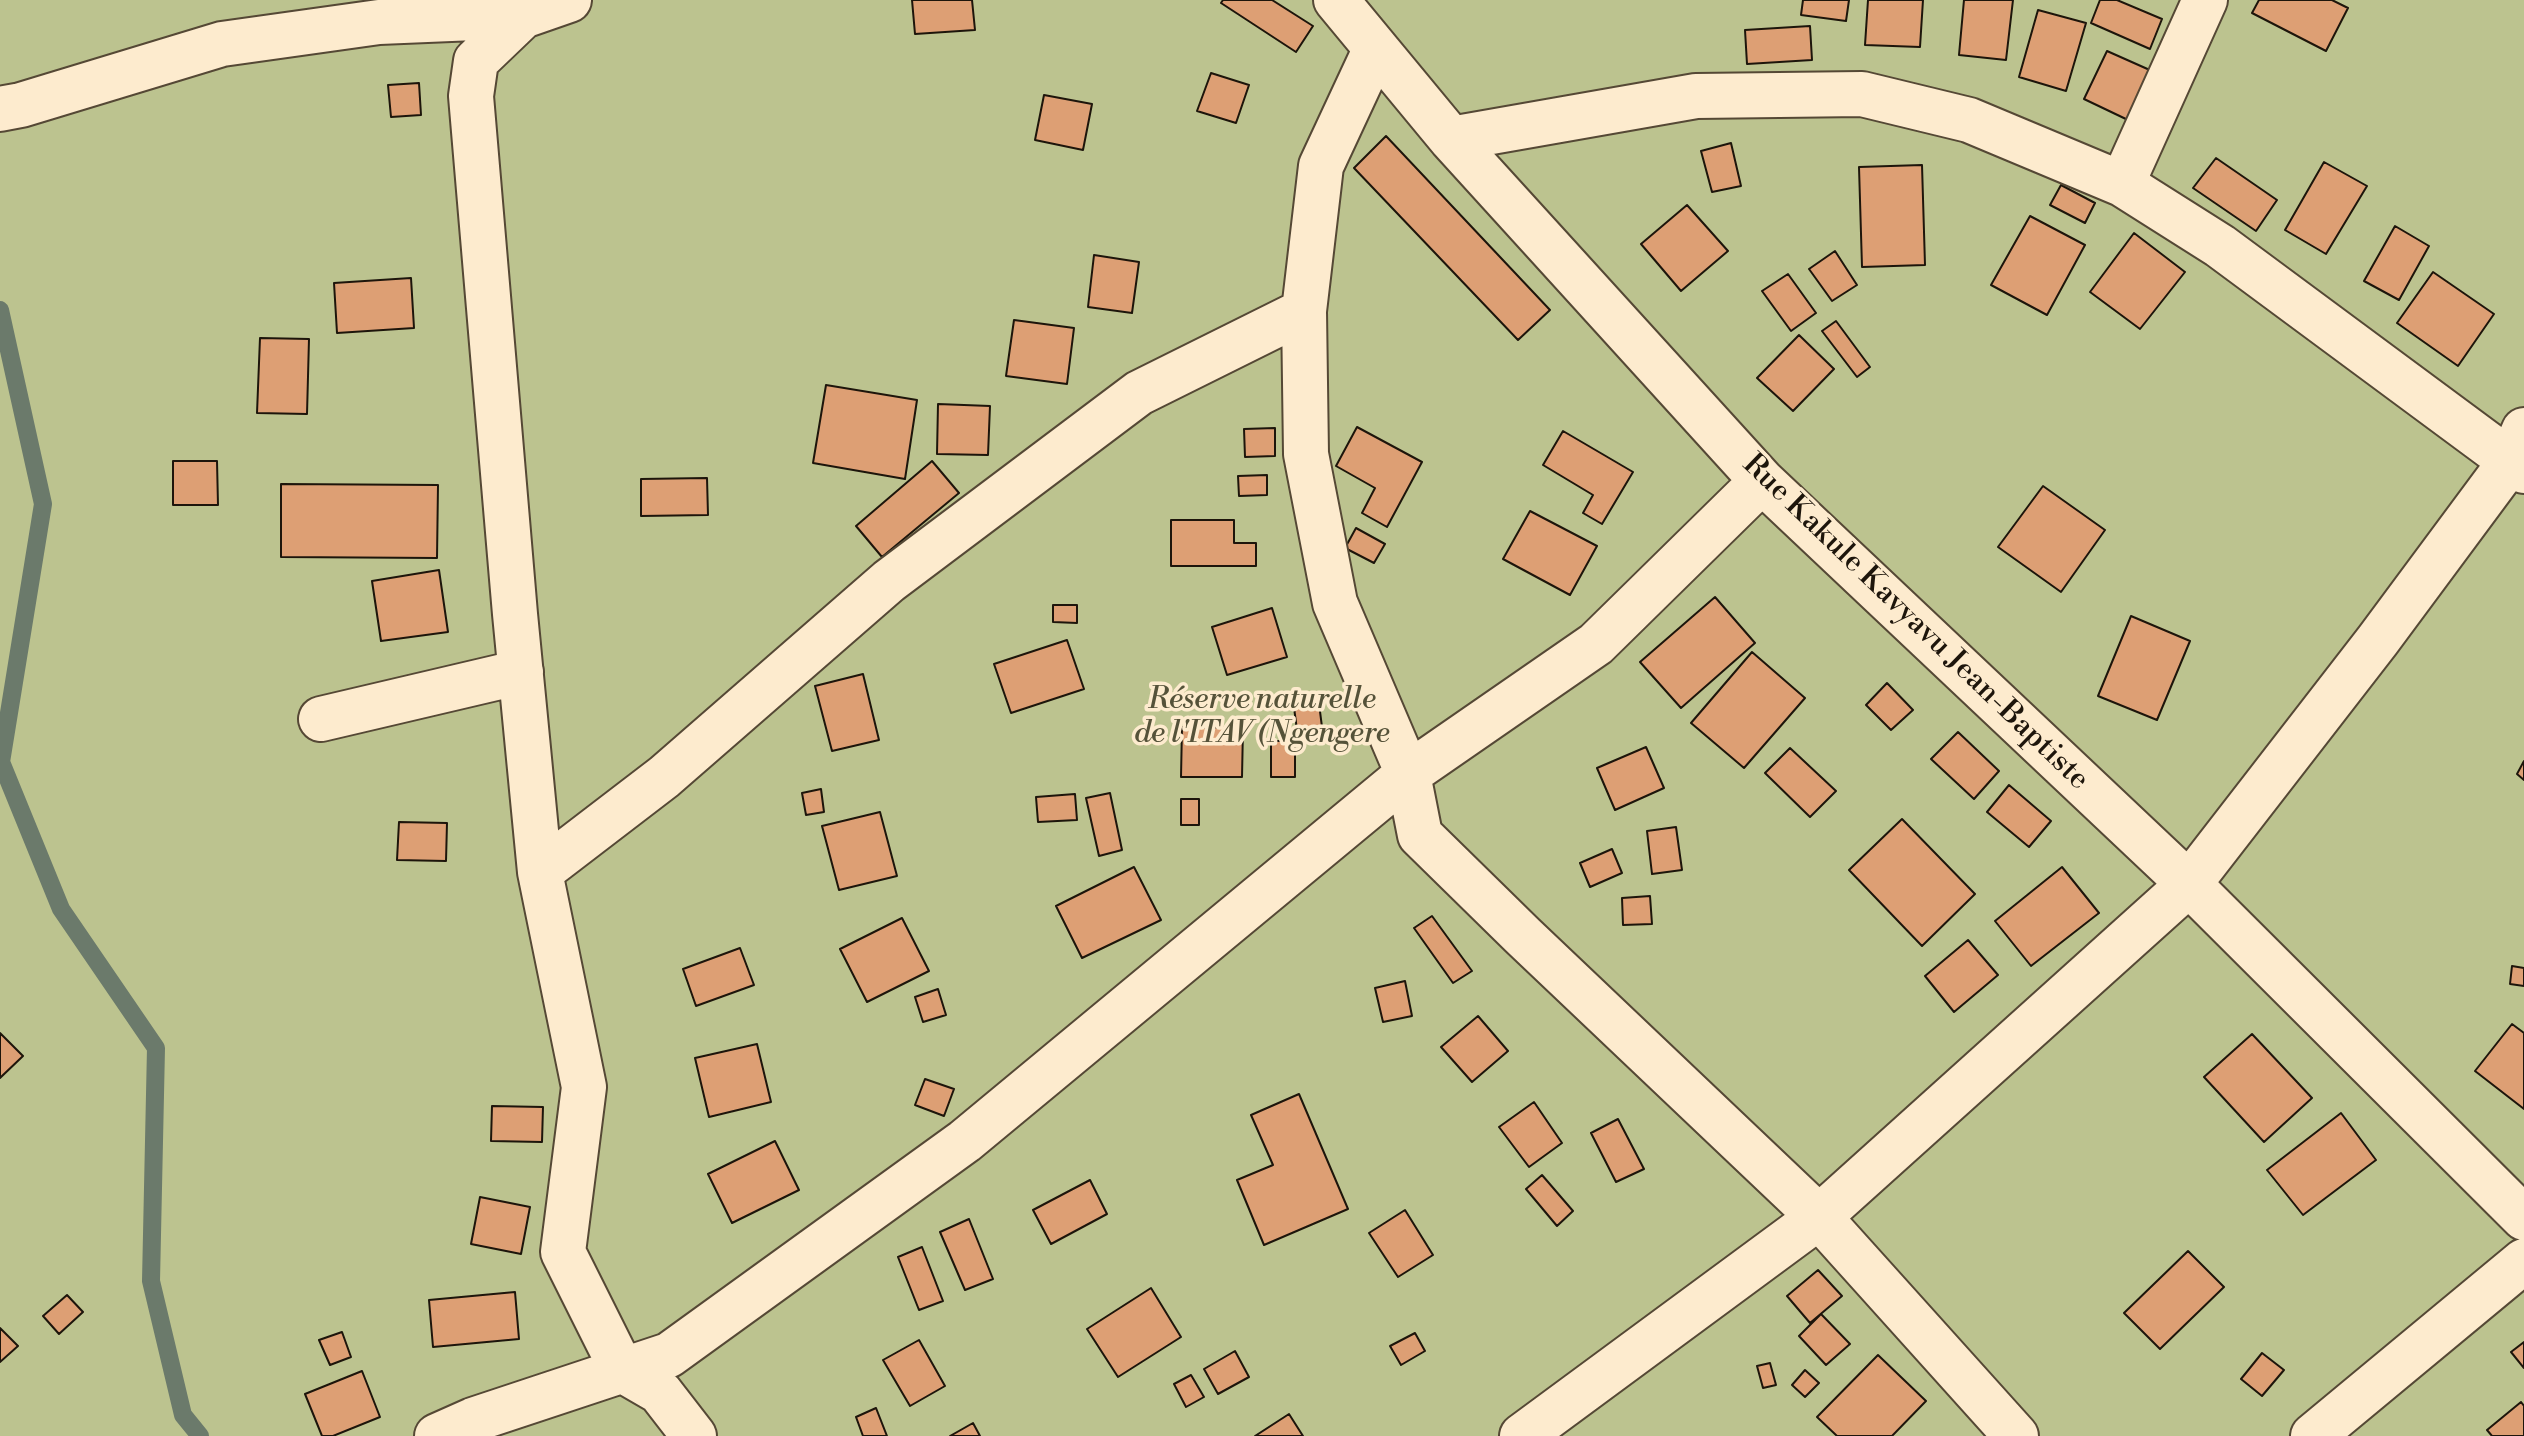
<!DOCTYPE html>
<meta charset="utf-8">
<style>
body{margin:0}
canvas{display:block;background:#fce0b4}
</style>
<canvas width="2524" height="1436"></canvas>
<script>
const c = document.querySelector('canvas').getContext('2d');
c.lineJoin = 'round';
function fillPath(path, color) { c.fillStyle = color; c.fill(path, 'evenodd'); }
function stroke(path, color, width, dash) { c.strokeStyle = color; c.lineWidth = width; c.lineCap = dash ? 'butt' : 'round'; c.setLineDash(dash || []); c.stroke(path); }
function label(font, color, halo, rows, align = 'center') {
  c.font = font + ' "Libre Bodoni",serif'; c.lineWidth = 7; c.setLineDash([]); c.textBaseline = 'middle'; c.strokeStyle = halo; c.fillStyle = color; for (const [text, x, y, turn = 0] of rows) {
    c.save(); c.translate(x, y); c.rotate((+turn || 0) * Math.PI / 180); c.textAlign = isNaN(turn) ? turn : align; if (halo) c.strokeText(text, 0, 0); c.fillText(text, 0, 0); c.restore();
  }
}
fillPath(new Path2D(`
 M 0,0 L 2524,0 L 2524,1436 L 0,1436 Z`), '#bcc38f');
stroke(new Path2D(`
 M 0,310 L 43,504 L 1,762 L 61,909 L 156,1048 L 151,1281 L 183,1415 L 200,1436`), '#6b7a6b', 18);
const building = new Path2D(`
 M 912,0 L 972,0 L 975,30 L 915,34 Z
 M 1223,0 L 1272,0 L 1313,26 L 1296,52 L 1221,3 Z
 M 1803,0 L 1849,0 L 1846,21 L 1801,15 Z
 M 1868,0 L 1923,0 L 1920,47 L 1865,45 Z
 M 1964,0 L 2013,0 L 2006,60 L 1959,55 Z
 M 2100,0 L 2117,0 L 2162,19 L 2150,49 L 2091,23 Z
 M 2259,0 L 2332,0 L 2348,8 L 2326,51 L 2252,13 Z
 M 2038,10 L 2086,23 L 2066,91 L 2019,77 Z
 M 1810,26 L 1812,60 L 1747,64 L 1745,30 Z
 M 2107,51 L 2152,71 L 2128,120 L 2084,99 Z
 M 1211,73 L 1249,85 L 1236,123 L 1197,111 Z
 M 419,83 L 421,115 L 391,117 L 388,85 Z
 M 1044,95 L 1092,104 L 1083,150 L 1035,140 Z
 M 1386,136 L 1550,310 L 1518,340 L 1354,168 Z
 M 1731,143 L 1741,186 L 1712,192 L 1701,151 Z
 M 2216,158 L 2277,200 L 2256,231 L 2193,188 Z
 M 2324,162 L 2367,186 L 2326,254 L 2285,230 Z
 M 1922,165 L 1925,265 L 1862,267 L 1859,167 Z
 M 2061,185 L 2095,203 L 2085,223 L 2050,205 Z
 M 1687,205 L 1728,251 L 1681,291 L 1641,244 Z
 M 2030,216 L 2085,245 L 2047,315 L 1991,285 Z
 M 2395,226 L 2429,246 L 2399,300 L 2364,281 Z
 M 2134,233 L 2185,272 L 2140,329 L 2090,292 Z
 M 1835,251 L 1857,285 L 1832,301 L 1809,269 Z
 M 1094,255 L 1139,262 L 1132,313 L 1088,307 Z
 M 2433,272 L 2494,314 L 2458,366 L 2397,323 Z
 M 1788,274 L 1816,313 L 1791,331 L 1762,291 Z
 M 411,278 L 414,328 L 337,333 L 334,283 Z
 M 1014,320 L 1074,328 L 1067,384 L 1006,376 Z
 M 1836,321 L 1870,367 L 1857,377 L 1822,331 Z
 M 1799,335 L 1834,369 L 1793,411 L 1757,378 Z
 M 260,338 L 309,339 L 307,414 L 257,413 Z
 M 826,385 L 917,400 L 905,479 L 813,463 Z
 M 938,404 L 990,406 L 988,455 L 937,454 Z
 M 1357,427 L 1422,462 L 1387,527 L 1362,513 L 1375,488 L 1336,466 Z
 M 1275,428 L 1275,456 L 1245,457 L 1244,429 Z
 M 1563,431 L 1633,472 L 1602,524 L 1583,513 L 1593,495 L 1543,465 Z
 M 173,461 L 217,461 L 218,505 L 173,505 Z
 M 932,461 L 959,493 L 882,557 L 856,526 Z
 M 1267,475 L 1267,495 L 1239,496 L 1238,476 Z
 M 707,478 L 708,515 L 641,516 L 641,479 Z
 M 281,484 L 438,485 L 437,558 L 281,557 Z
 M 2043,486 L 2105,530 L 2061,592 L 1998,547 Z
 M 1530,511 L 1597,546 L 1570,595 L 1503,559 Z
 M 1171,520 L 1234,520 L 1234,543 L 1256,543 L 1256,566 L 1171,566 Z
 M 1356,528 L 1385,544 L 1374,563 L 1345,548 Z
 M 439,570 L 448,632 L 381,641 L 372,581 Z
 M 1715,597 L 1755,643 L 1681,708 L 1640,662 Z
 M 1053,605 L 1077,605 L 1077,623 L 1053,622 Z
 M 1272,608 L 1287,657 L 1227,675 L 1212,627 Z
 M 2131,616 L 2190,641 L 2157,720 L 2098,696 Z
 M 1067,640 L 1084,689 L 1011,713 L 994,664 Z
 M 1752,652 L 1805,698 L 1744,768 L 1691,723 Z
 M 863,674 L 879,740 L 832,751 L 815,686 Z
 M 1887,683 L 1913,710 L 1891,730 L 1866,705 Z
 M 1318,696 L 1322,727 L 1297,730 L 1293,700 Z
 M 1182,727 L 1243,728 L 1242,777 L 1181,777 Z
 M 1958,732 L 1999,771 L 1974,799 L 1931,759 Z
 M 1271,741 L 1295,741 L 1295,777 L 1271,777 Z
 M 1646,747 L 1664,788 L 1615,810 L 1597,768 Z
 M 1790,748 L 1836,791 L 1810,817 L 1765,773 Z
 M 2524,761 L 2524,780 L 2517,774 Z
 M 2009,785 L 2051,821 L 2029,847 L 1987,812 Z
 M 821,789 L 824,812 L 806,815 L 802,793 Z
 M 1110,793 L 1122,850 L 1099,856 L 1086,798 Z
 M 1075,794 L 1077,820 L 1038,822 L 1036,797 Z
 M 1181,799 L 1199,799 L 1199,825 L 1181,825 Z
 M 880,812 L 897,876 L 839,890 L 822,826 Z
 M 1902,819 L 1975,894 L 1922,946 L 1849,870 Z
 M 399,822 L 447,823 L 446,861 L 397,860 Z
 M 1676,827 L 1682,870 L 1652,874 L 1647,831 Z
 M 1612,849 L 1622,873 L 1590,887 L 1580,863 Z
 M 1134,867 L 1161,920 L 1082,958 L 1056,906 Z
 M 2062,867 L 2099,913 L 2031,966 L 1995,921 Z
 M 1650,896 L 1652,924 L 1623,925 L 1622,898 Z
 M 1432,916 L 1472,971 L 1453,983 L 1414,928 Z
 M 902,918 L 929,971 L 867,1002 L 840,949 Z
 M 1968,940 L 1998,975 L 1954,1012 L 1925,976 Z
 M 740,948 L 754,985 L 696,1006 L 683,969 Z
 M 2512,966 L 2524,968 L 2524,986 L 2510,984 Z
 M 1405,981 L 1412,1016 L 1383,1022 L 1375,988 Z
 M 938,989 L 946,1015 L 923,1022 L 915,997 Z
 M 1478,1016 L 1508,1051 L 1472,1082 L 1441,1047 Z
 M 2512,1024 L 2524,1033 L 2524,1109 L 2475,1071 Z
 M 0,1033 L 23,1056 L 0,1078 Z
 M 2252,1034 L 2312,1098 L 2264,1142 L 2204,1077 Z
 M 757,1044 L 771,1102 L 709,1117 L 695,1058 Z
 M 925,1079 L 954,1089 L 944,1116 L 915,1105 Z
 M 1299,1094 L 1348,1209 L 1264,1245 L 1237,1180 L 1273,1165 L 1251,1115 Z
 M 1534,1102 L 1562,1143 L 1529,1167 L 1499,1127 Z
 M 492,1106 L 543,1107 L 542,1142 L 491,1141 Z
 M 2341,1113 L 2376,1160 L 2303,1215 L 2267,1170 Z
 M 1618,1119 L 1644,1169 L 1616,1182 L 1591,1133 Z
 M 775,1141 L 799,1190 L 732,1223 L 708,1174 Z
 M 1542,1175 L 1573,1211 L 1557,1226 L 1526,1189 Z
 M 1090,1180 L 1107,1214 L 1051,1244 L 1033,1210 Z
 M 480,1197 L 530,1207 L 521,1254 L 471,1244 Z
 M 1405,1210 L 1433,1255 L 1398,1277 L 1369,1233 Z
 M 969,1219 L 993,1279 L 965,1290 L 940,1232 Z
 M 922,1247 L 943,1301 L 919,1310 L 898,1257 Z
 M 2188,1251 L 2224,1287 L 2160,1349 L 2124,1313 Z
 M 1818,1270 L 1842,1296 L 1810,1323 L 1787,1296 Z
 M 1151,1288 L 1181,1337 L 1118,1377 L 1087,1329 Z
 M 515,1292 L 519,1339 L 433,1347 L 429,1300 Z
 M 67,1295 L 83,1312 L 59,1334 L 43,1316 Z
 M 1821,1314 L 1850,1344 L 1826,1365 L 1799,1336 Z
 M 0,1328 L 18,1346 L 0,1362 Z
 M 342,1332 L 351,1357 L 330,1365 L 319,1340 Z
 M 1415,1333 L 1425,1351 L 1401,1365 L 1390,1346 Z
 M 919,1340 L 945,1386 L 910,1406 L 883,1360 Z
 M 2524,1342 L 2524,1368 L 2511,1352 Z
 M 1235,1351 L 1249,1377 L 1218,1394 L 1204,1369 Z
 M 2262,1353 L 2284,1370 L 2262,1396 L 2241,1379 Z
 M 1878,1355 L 1926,1401 L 1892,1436 L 1837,1436 L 1817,1417 Z
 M 1770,1363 L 1776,1385 L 1763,1388 L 1757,1366 Z
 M 1805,1370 L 1819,1383 L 1805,1397 L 1792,1385 Z
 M 362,1371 L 380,1417 L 333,1436 L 322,1436 L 305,1394 Z
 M 1191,1375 L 1204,1397 L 1186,1407 L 1174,1384 Z
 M 2521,1402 L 2524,1406 L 2524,1436 L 2492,1436 L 2487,1430 Z
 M 876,1408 L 887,1436 L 863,1436 L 856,1417 Z
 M 1289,1414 L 1303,1436 L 1255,1436 Z
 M 973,1423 L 980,1436 L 950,1436 Z`);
fillPath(building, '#dd9f74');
stroke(building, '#1d150b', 2);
const minor = new Path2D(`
 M 520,0 L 523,16 L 476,61 L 471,96 L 515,614 L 540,872 L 584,1087 L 563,1252 L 622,1370 L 660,1392 L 694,1436
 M 1336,0 L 1451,139 L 1762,481 L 2189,884 L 2524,1218
 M 1375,50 L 1321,166 L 1304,311 L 1306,454 L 1335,603 L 1408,774 L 1420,835 L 1523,936 L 1819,1217 L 2016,1436
 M 0,109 L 21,105 L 222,44 L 379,22 L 523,16 L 569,0
 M 1451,139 L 1696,96 L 1862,94 L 1969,120 L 2122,184 L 2220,246 L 2524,471
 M 2122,184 L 2205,0
 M 321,719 L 521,672
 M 540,872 L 664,777 L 889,581 L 1139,393 L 1304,311
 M 437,1436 L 473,1420 L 669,1355 L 965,1141 L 1408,774 L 1596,644 L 1762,481
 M 1522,1436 L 1819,1217 L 2189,884 L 2378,640 L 2510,462 L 2524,430
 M 2313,1436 L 2524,1261`);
stroke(minor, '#554835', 48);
stroke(minor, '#fdebce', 44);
label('30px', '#1d150b', '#fdebce', [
 ["Rue Kakule Kavyavu Jean-Baptiste",1915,623,44]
]);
label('italic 30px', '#555239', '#fdebce', [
 ["Réserve naturelle",1262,701],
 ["de l'ITAV (Ngengere",1262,735]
]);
</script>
